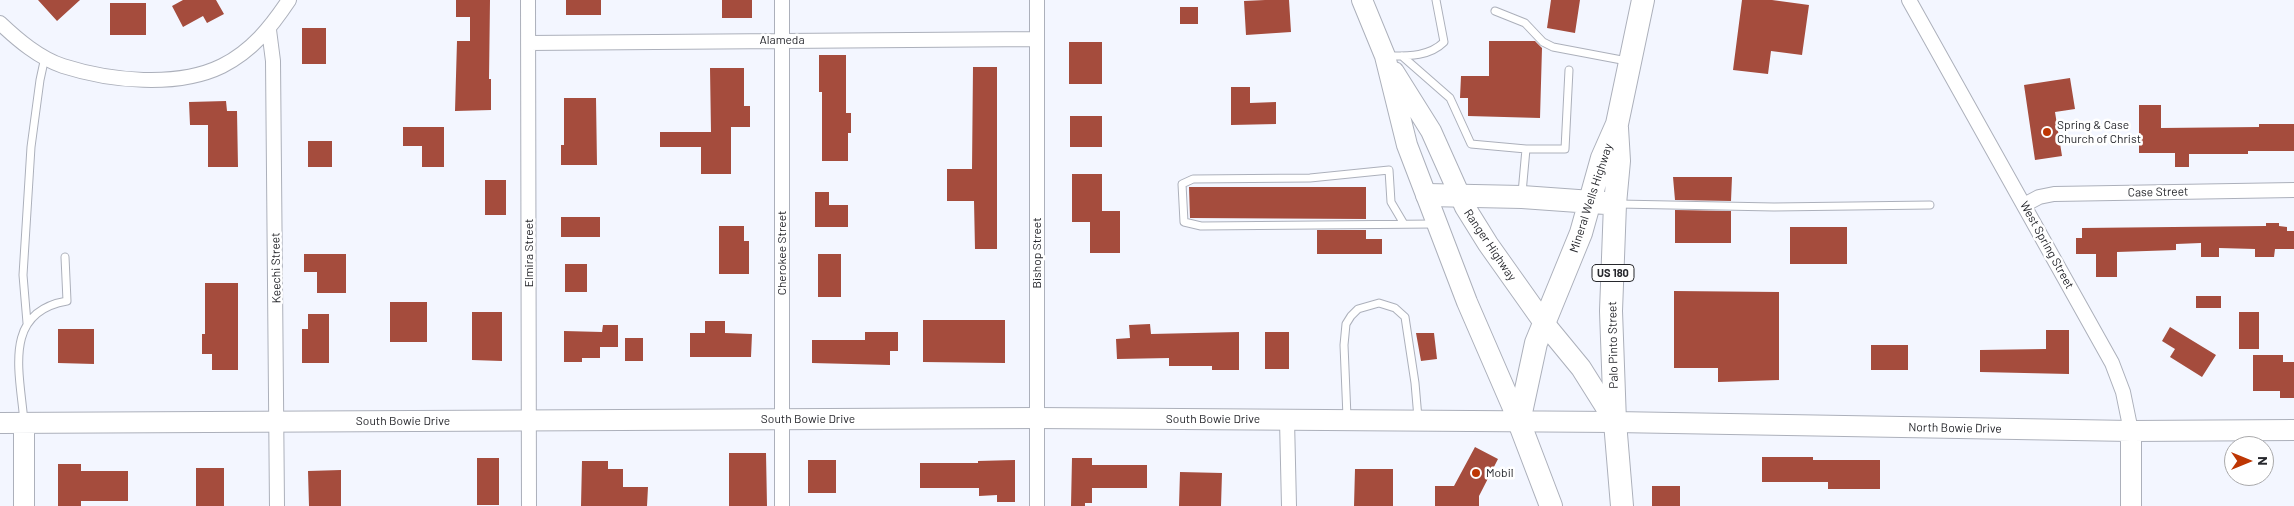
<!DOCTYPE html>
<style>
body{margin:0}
#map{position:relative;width:2294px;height:506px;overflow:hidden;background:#f3f6ff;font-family:Barlow,sans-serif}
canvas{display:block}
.north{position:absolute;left:2224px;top:436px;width:50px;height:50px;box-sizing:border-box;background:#fff;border:1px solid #a9a9ab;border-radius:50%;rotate:90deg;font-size:14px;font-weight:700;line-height:20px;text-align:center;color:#27282d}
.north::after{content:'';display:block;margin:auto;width:18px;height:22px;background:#be3603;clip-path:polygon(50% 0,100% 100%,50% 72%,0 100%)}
</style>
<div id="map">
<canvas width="2294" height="506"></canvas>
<div class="north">N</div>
</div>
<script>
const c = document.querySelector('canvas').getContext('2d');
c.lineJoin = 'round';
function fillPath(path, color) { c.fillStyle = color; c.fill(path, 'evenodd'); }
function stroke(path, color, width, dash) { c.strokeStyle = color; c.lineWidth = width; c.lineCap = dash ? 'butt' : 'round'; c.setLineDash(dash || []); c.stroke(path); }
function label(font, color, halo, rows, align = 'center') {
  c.font = font + ' Barlow,sans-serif'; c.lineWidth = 5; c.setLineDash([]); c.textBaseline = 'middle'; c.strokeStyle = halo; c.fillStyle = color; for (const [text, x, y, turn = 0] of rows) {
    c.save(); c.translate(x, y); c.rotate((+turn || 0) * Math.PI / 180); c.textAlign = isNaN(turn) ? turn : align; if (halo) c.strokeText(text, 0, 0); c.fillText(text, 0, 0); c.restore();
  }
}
fillPath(new Path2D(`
 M 38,0 L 80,0 L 57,21 Z
 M 183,0 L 216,0 L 224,14 L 207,23 L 203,16 L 183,27 L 172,6 Z
 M 456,0 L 490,0 L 489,79 L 491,79 L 491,110 L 455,111 L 457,41 L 470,41 L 470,17 L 456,17 Z
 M 566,0 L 601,0 L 601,15 L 566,15 Z
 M 722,0 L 752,0 L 752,18 L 722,18 Z
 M 1265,0 L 1289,0 L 1291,32 L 1246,35 L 1244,1 Z
 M 1551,0 L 1580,0 L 1575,33 L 1547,28 Z
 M 1742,0 L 1772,0 L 1809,5 L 1802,55 L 1771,51 L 1768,74 L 1733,70 Z
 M 110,3 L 146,3 L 146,35 L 110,35 Z
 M 1180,7 L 1198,7 L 1198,24 L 1180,24 Z
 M 302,28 L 326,28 L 326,64 L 302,64 Z
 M 1489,41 L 1535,41 L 1542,48 L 1540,118 L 1468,116 L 1468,98 L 1460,98 L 1461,76 L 1489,76 Z
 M 1069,42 L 1102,42 L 1102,84 L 1069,84 Z
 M 819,55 L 846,55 L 846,113 L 851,113 L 851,133 L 848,133 L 848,161 L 822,161 L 822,92 L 819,92 Z
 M 973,67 L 997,67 L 997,249 L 975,249 L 974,201 L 947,201 L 947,169 L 972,169 Z
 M 710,68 L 744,68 L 744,106 L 750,106 L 750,127 L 731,127 L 731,174 L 701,174 L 701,147 L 660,147 L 660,132 L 711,132 Z
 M 2070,78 L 2075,109 L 2055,112 L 2062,156 L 2035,160 L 2024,85 Z
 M 1231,87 L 1250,87 L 1250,103 L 1276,102 L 1276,124 L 1231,125 Z
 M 564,98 L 596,98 L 597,165 L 561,165 L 561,145 L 564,145 Z
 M 226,101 L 227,111 L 237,111 L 238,167 L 208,167 L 208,125 L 190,125 L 189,102 Z
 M 2139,105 L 2161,105 L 2161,128 L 2259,127 L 2259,124 L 2294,124 L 2294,151 L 2248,151 L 2248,154 L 2189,154 L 2189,167 L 2175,167 L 2175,153 L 2139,153 Z
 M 1070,116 L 1102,116 L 1102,147 L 1070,147 Z
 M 403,127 L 444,127 L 444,167 L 422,167 L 422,146 L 403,146 Z
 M 308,141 L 332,141 L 332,167 L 308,167 Z
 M 1072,174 L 1102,174 L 1102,211 L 1120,211 L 1120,253 L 1090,253 L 1090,222 L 1072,222 Z
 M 1673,177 L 1732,177 L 1731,201 L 1675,200 Z
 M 485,180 L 506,180 L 506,215 L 485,215 Z
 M 1189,187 L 1366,187 L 1366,219 L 1190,218 Z
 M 815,192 L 829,192 L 829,205 L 848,205 L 848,227 L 815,227 Z
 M 1675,210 L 1731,211 L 1731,243 L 1675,243 Z
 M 561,217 L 600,217 L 600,237 L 561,237 Z
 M 2266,223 L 2279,223 L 2279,226 L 2287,227 L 2287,231 L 2294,231 L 2294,249 L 2275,249 L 2274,257 L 2255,257 L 2255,249 L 2219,248 L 2219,257 L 2201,257 L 2201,243 L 2176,244 L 2176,250 L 2117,252 L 2117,277 L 2096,277 L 2096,254 L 2076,254 L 2076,238 L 2082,238 L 2082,228 L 2266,226 Z
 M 719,226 L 744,226 L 744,241 L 749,241 L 749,274 L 719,274 Z
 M 1790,227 L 1847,227 L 1847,264 L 1790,264 Z
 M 1317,230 L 1366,230 L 1366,239 L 1382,239 L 1382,254 L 1317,254 Z
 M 304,254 L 346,254 L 346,293 L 317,293 L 317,272 L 304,272 Z
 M 818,254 L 841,254 L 841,297 L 818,297 Z
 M 565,264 L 587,264 L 587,292 L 565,292 Z
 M 205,283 L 238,283 L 238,370 L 212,370 L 212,354 L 202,354 L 202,334 L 205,334 Z
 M 1674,291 L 1779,292 L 1779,380 L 1718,382 L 1718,368 L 1674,368 Z
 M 2196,296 L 2221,296 L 2221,308 L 2196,308 Z
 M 390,302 L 427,302 L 427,342 L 390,342 Z
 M 472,312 L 502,312 L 502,361 L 472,360 Z
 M 2239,312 L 2259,312 L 2259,349 L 2239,349 Z
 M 308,314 L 329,314 L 329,363 L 302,363 L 302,329 L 308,329 Z
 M 923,320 L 1005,320 L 1005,363 L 923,362 Z
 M 705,321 L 725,321 L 725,333 L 752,334 L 751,357 L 690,357 L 690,333 L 705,333 Z
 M 1150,324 L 1151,334 L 1239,332 L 1239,370 L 1212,370 L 1212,366 L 1169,366 L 1169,358 L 1117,359 L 1116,339 L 1130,338 L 1129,325 Z
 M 603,325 L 618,325 L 618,347 L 600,347 L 600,358 L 582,358 L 582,362 L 564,362 L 564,331 L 602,332 Z
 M 2170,327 L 2216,355 L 2202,377 L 2170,357 L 2175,349 L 2162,341 Z
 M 58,329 L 94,329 L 94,364 L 58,363 Z
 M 2046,330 L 2069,330 L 2069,374 L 1980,372 L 1980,350 L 2046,349 Z
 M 865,332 L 898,332 L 898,351 L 890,351 L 890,365 L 812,363 L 812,340 L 865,340 Z
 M 1265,332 L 1289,332 L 1289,369 L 1265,369 Z
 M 1416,333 L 1434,333 L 1437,359 L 1421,361 Z
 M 625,338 L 643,338 L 643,361 L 625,361 Z
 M 1871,345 L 1908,345 L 1908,370 L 1871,370 Z
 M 2253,355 L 2283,355 L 2283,362 L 2294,362 L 2294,398 L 2280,398 L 2280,391 L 2253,391 Z
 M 1475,447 L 1498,459 L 1479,496 L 1479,506 L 1435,506 L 1435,486 L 1454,486 Z
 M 729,453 L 766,453 L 767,506 L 729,506 Z
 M 1762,457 L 1813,457 L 1813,460 L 1880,460 L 1880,489 L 1828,489 L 1828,482 L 1762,482 Z
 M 477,458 L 499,458 L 499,505 L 477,505 Z
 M 1072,458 L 1092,458 L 1092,465 L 1147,465 L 1147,488 L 1092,488 L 1092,503 L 1085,503 L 1085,506 L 1071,506 Z
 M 808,460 L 836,460 L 836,493 L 808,493 Z
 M 1015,460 L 1015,502 L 997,502 L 997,495 L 979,496 L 979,488 L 920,488 L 920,463 L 978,463 L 978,461 Z
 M 582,461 L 608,461 L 608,469 L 623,469 L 623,487 L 648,487 L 647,506 L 581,506 Z
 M 58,464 L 81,464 L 81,471 L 128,471 L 128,501 L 81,501 L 81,506 L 58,506 Z
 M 196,468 L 224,468 L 224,506 L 196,506 Z
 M 1355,469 L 1393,469 L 1393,506 L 1354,506 Z
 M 341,470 L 341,506 L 309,506 L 308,471 Z
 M 1180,472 L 1222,473 L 1221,506 L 1179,506 Z
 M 1652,486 L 1680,486 L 1680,506 L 1652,506 Z`), '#a54c3d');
const lane = new Path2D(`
 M 1495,11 L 1525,23 L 1543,42 L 1553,47 L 1627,61
 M 1386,56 C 1407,56 1429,57 1444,42 L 1436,0
 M 1402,56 L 1450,98 L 1471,144 L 1526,149 L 1565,149 L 1569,70
 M 1522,193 L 1526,149
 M 1618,204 L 1774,207 L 1930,205
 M 1404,224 L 1391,202 L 1389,170 L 1310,178 L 1193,179 L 1182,184 L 1184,222 L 1201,226 L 1435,224
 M 27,323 L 23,275 L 31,147 L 40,80 L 45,57
 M 1347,417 L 1344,345 L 1346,324 L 1351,316 L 1358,309 L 1379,303 L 1395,308 L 1405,317 L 1415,383 L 1418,418
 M 24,422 C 20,373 2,312 67,301 L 65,257`);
const street = new Path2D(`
 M 528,0 L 529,506
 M 782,0 L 782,506
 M 1037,0 L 1037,506
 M 1909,0 L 2112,363 L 2123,392 L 2131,431
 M 0,23 C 18,40 39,58 63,66 C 110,81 177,88 222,66 C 252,51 271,27 289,0
 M 269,30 L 273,61 L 277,506
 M 528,43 L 1037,39
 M 2024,205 L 2039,197 L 2054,194 L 2294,190
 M 1287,420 L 1289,506`);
const secondary = new Path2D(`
 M 1362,0 L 1385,56 L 1407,145 L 1467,302 L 1519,422
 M 1394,72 L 1431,131 L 1465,207 L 1488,244 L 1544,323 L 1581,368 L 1615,422
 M 0,423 L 1036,418 L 1615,422 L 2131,431 L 2294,430
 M 24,423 L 24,506
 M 2131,506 L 2131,431`);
const primary = new Path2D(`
 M 1617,128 L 1619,161 L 1615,204 L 1611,311 L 1615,422 L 1622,506
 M 1427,195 L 1522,197 L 1606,203
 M 1551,506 L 1519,422 L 1536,343 L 1581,233 L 1602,158 L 1617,124 L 1643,0`);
stroke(lane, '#acb0bb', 9);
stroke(street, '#acb0bb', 16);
stroke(secondary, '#acb0bb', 22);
stroke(primary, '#acb0bb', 24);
stroke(lane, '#fff', 7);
stroke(street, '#fff', 14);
stroke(secondary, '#fff', 20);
stroke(primary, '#fff', 22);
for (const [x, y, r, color] of [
 [2047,132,5,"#be3603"],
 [1476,473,5,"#be3603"]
]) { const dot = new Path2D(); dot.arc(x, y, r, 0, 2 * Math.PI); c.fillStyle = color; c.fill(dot); stroke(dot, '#fff', 2); }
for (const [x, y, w] of [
 [1613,273,42]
]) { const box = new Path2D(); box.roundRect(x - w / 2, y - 8.5, w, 17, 4); c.fillStyle = '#fff'; c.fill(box); stroke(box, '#27282d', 1); }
label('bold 11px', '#27282d', null, [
 ["US 180",1613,273]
]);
label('12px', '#27282d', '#fff', [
 ["Alameda",782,40],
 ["Case Street",2158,192,-1],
 ["Mineral Wells Highway",1591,198,-72],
 ["Ranger Highway",1490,245,56],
 ["West Spring Street",2047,245,61],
 ["Elmira Street",529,253,-90],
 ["Cherokee Street",782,253,-90],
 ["Bishop Street",1037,253,-90],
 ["Keechi Street",276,268,-91],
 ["Palo Pinto Street",1613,345,-91],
 ["South Bowie Drive",808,419],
 ["South Bowie Drive",1213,419],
 ["South Bowie Drive",403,421],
 ["North Bowie Drive",1955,428,1]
]);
label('12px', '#27282d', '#fff', [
 ["Spring & Case",2057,125],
 ["Church of Christ",2057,139],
 ["Mobil",1486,473]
], 'left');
</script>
